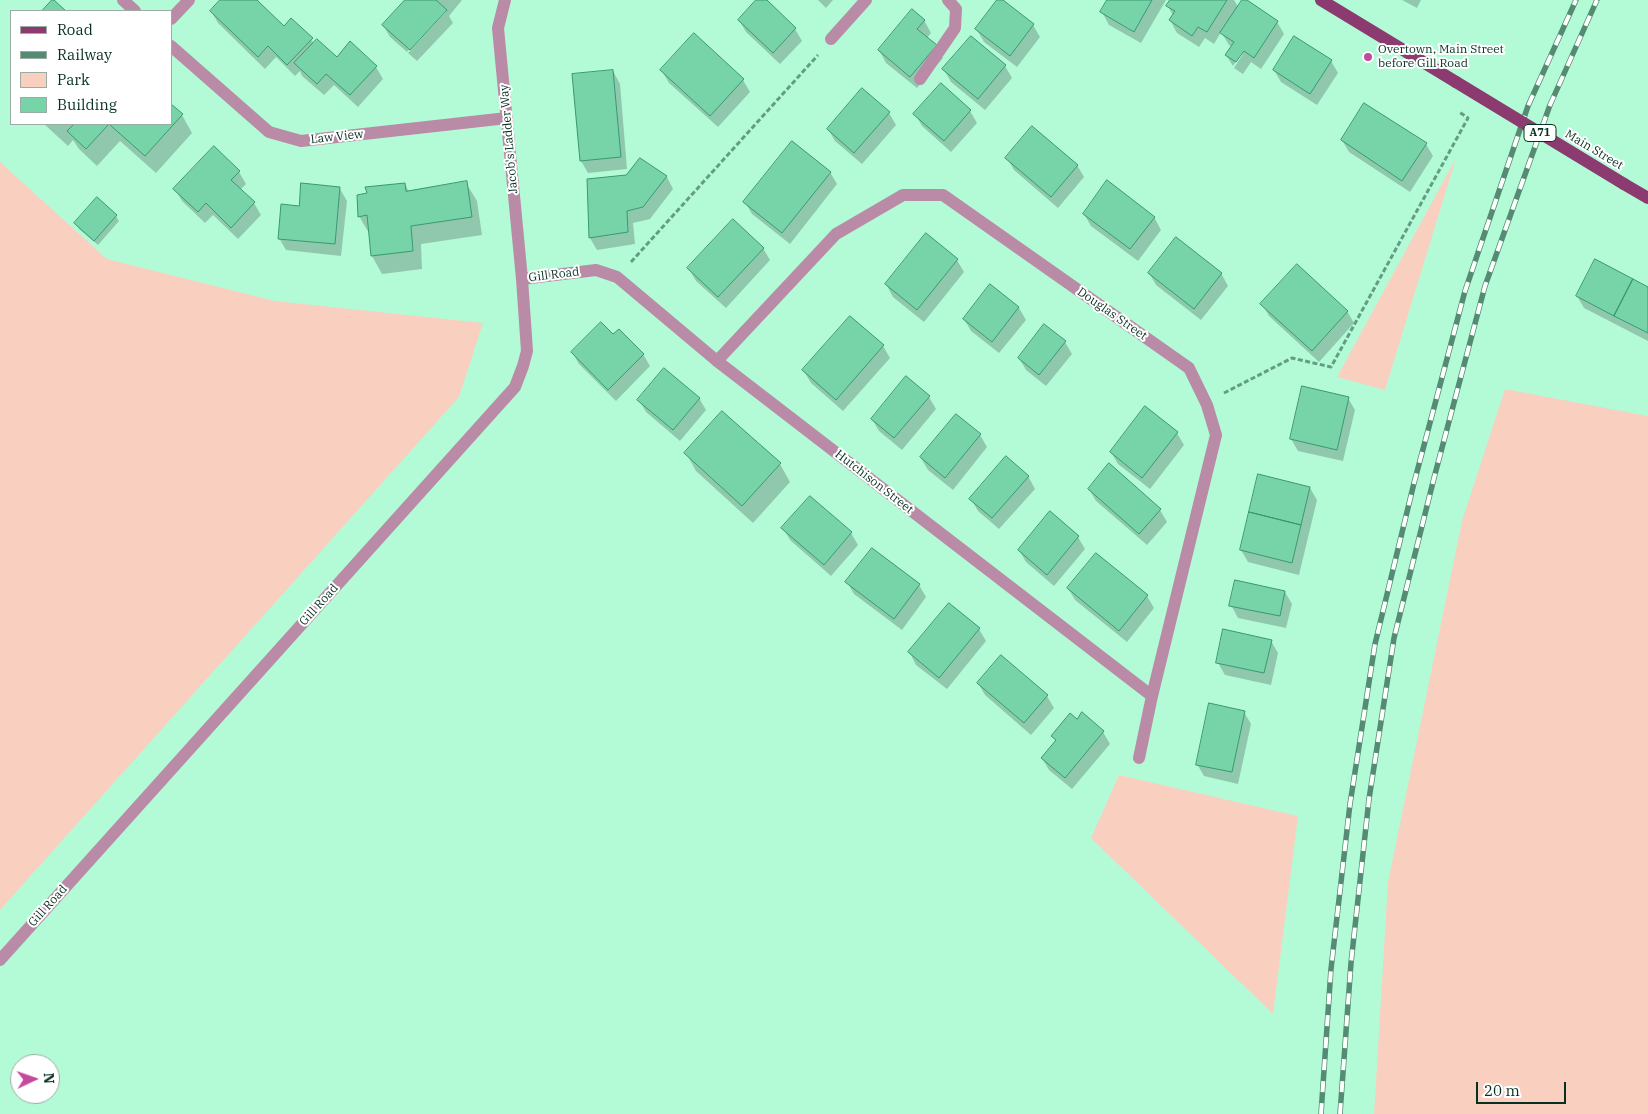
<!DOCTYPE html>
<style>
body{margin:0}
#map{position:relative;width:1648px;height:1114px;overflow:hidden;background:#b3fbd7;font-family:"IBM Plex Serif",serif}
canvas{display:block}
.legend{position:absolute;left:10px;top:10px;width:162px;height:115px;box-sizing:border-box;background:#fff;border:1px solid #9baca5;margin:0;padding:6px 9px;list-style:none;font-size:15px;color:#06301f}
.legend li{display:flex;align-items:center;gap:10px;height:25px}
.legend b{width:25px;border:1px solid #9baca5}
.north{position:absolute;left:10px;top:1054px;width:50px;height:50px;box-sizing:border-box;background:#fff;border:1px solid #9baca5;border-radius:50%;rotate:87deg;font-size:14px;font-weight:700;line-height:20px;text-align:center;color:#06301f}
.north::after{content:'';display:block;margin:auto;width:18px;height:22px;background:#c44a9d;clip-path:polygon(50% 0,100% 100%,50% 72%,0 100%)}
.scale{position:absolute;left:1476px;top:1082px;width:90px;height:22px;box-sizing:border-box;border:2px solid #06301f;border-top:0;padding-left:6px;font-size:15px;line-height:18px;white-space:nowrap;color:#06301f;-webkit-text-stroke:4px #fff;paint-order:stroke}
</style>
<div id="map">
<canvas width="1648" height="1114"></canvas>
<ul class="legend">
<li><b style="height:6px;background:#8c3b70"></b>Road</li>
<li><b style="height:6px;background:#548b72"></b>Railway</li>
<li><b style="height:14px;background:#f9d0c0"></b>Park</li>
<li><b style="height:14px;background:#77d4a9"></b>Building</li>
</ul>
<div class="north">N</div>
<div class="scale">20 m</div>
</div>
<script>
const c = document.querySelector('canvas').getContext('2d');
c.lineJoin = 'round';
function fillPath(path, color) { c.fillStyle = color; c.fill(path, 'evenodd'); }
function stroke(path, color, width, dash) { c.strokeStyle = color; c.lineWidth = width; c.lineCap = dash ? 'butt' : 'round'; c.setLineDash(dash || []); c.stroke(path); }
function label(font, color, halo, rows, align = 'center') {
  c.font = font + ' "IBM Plex Serif",serif'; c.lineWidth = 4; c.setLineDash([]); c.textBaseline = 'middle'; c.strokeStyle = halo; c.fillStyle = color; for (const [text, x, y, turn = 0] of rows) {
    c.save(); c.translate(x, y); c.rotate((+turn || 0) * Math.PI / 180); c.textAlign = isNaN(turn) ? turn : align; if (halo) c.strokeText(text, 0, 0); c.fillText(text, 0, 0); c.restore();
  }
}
fillPath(new Path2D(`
 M 1456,158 L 1385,390 L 1337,377 Z
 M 0,162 L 107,259 L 275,301 L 483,323 L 459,397 L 0,910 Z
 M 1505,389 L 1648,416 L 1648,1114 L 1374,1114 L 1388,882 L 1462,521 Z
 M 1119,775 L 1298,816 L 1273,1014 L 1091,838 Z`), '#f9d0c0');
fillPath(new Path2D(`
 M 222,0 L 255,0 L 284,28 L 292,19 L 314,43 L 337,58 L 376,67 L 383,79 L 358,107 L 334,85 L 324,95 L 302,76 L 300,71 L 295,76 L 276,57 L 265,69 L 218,23 L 211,11 Z
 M 406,0 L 462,0 L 449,16 L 453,23 L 417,61 L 408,53 L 446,12 L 443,12 L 407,52 L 390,37 L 383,25 Z
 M 758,0 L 765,0 L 795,29 L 802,41 L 780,64 L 746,32 L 739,20 Z
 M 818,0 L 833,0 L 826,8 Z
 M 999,0 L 1033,25 L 1040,37 L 1017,67 L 984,42 L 977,30 Z
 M 1109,0 L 1166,0 L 1141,43 L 1109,25 L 1102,12 Z
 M 1171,0 L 1234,0 L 1239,8 L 1245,0 L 1277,22 L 1284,34 L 1261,69 L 1251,62 L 1243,74 L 1234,68 L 1243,54 L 1242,52 L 1233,66 L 1226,55 L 1232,47 L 1229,45 L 1221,32 L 1214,44 L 1205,38 L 1199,47 L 1177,33 L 1170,20 L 1173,16 L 1168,6 Z
 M 1402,0 L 1421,0 L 1417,8 Z
 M 924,20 L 931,33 L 927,38 L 936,46 L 943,58 L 917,88 L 886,63 L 879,50 Z
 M 694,35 L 743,80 L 750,92 L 718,127 L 669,83 L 662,71 Z
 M 1331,61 L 1338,73 L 1317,105 L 1281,82 L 1274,70 Z
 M 1005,66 L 1012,78 L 985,110 L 951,82 L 944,70 Z
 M 613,71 L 620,84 L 627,169 L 588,173 L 581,161 L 573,75 Z
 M 941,85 L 970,111 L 977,123 L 951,152 L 922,126 L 915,114 Z
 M 889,113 L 896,125 L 862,164 L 835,141 L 828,129 Z
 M 182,115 L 192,133 L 156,173 L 120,141 L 97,166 L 79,149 L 73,140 L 68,146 L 44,124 L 171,124 Z
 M 1342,140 L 1426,144 L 1433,156 L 1410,192 L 1349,152 Z
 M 1007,158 L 1077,165 L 1084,177 L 1058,208 L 1014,170 Z
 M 640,160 L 667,177 L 673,189 L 650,219 L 633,223 L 635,244 L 597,250 L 590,238 L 588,180 L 627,176 Z
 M 239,172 L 246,184 L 240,190 L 254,203 L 261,215 L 238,239 L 213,215 L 205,223 L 182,201 L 175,189 Z
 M 830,172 L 837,184 L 790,244 L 752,214 L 745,202 Z
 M 466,183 L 477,201 L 482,235 L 421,244 L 422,269 L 382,274 L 372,256 L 370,235 L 359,216 L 405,184 L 409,192 Z
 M 340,189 L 347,201 L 341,256 L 286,250 L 279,238 L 300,208 Z
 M 1084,214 L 1154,217 L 1161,230 L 1138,261 L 1091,226 Z
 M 116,216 L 119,221 L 98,245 L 79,229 L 76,223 Z
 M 763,248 L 770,260 L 726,308 L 696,281 L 689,269 Z
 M 957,260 L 964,272 L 924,322 L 893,297 L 886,284 Z
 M 1149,273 L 1221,273 L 1228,286 L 1201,320 L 1156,285 Z
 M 990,286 L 1019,308 L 1026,320 L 999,353 L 971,331 L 964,319 Z
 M 1648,288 L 1648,341 L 1584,308 L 1577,296 Z
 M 1262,304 L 1347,311 L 1354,323 L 1319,362 L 1269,316 Z
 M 1065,342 L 1072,354 L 1046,386 L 1026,370 L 1019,358 Z
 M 883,346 L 890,358 L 843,411 L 811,383 L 804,371 Z
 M 572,352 L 643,354 L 650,366 L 616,401 L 579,364 Z
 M 929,397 L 936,409 L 902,450 L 879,431 L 872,419 Z
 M 699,398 L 706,410 L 680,441 L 646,412 L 639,400 Z
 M 1348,398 L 1355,410 L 1343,461 L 1298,451 L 1291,439 Z
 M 1177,433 L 1184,445 L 1150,489 L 1118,464 L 1111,452 Z
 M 980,435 L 987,447 L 953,490 L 928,470 L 921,458 Z
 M 686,453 L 780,464 L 790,482 L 753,523 L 696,471 Z
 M 1028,476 L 1035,489 L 999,529 L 978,511 L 971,499 Z
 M 1310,488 L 1317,500 L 1299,575 L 1248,562 L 1241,550 Z
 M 1089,489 L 1160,510 L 1167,522 L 1147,545 L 1096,501 Z
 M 1050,513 L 1078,537 L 1085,549 L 1054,586 L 1026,562 L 1019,550 Z
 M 783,528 L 851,533 L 858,545 L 831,576 L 790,540 Z
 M 847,582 L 919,585 L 926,597 L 902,630 L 854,594 Z
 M 1068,588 L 1147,596 L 1154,608 L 1127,642 L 1075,600 Z
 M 1285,592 L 1292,604 L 1286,628 L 1238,618 L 1231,605 Z
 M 949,604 L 979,629 L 986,641 L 947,689 L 916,665 L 910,653 Z
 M 1271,641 L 1278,653 L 1271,685 L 1225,675 L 1218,663 Z
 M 978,683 L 1047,696 L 1054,708 L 1031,735 L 985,695 Z
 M 1244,712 L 1251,724 L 1238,784 L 1204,776 L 1197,764 Z
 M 1077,720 L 1103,732 L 1110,744 L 1072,789 L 1049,770 L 1042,758 L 1056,742 L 1053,736 Z`), '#0003');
const building = new Path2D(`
 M 52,0 L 54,0 L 66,11 L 42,11 Z
 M 220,0 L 257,0 L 284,26 L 291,18 L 313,38 L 287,65 L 268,46 L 258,57 L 210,11 Z
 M 405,0 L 436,0 L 447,10 L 410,50 L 382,25 Z
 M 756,0 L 767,0 L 796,28 L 773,53 L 738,20 Z
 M 997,0 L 1003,0 L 1034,24 L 1010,56 L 975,29 Z
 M 1107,0 L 1152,0 L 1134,32 L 1100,12 Z
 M 1170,0 L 1227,0 L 1207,32 L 1198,27 L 1192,36 L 1169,20 L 1175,11 L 1166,6 Z
 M 1242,0 L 1247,0 L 1278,21 L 1254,58 L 1244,51 L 1236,62 L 1225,55 L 1234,42 L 1220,33 Z
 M 912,9 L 925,20 L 917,29 L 937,45 L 910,77 L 878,50 Z
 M 694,33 L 744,79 L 710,116 L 660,70 Z
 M 971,36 L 1006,65 L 978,99 L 942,69 Z
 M 1294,36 L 1332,60 L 1310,94 L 1273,70 Z
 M 317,39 L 337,57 L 350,41 L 377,66 L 350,95 L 326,74 L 317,84 L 294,63 Z
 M 613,70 L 621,157 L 580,161 L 572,74 Z
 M 941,83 L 971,110 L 944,141 L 913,114 Z
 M 862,88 L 890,112 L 854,153 L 827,129 Z
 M 1364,103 L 1427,143 L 1402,181 L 1341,140 Z
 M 171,104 L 183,114 L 145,156 L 109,124 L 86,149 L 67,131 L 74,124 L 171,124 Z
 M 1032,126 L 1078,165 L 1051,197 L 1005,158 Z
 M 792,141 L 831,172 L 782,233 L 743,202 Z
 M 214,146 L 240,171 L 231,180 L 255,202 L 231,228 L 206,203 L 198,212 L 173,189 Z
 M 640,158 L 667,176 L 643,207 L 627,211 L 628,232 L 589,238 L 587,179 L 626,175 Z
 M 1107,180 L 1155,217 L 1130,249 L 1083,214 Z
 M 467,181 L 472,217 L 411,226 L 413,251 L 371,256 L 367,215 L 358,217 L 357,195 L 367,193 L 365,187 L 405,183 L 406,191 Z
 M 301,183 L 340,187 L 335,244 L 278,239 L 281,204 L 299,206 Z
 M 97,197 L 117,215 L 94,241 L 74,223 Z
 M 733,219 L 764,248 L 718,297 L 687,268 Z
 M 926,233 L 958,259 L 917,310 L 885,284 Z
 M 1176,237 L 1222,273 L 1194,309 L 1148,273 Z
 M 1595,259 L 1633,279 L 1614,316 L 1576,296 Z
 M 1297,264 L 1348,311 L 1312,351 L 1260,304 Z
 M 1633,279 L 1648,287 L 1648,333 L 1614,316 Z
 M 990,284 L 1019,307 L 992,342 L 963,319 Z
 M 850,316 L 884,345 L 836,400 L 802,370 Z
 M 601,322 L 613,334 L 619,329 L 644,354 L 608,390 L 571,352 Z
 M 1044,324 L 1066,341 L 1039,375 L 1018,358 Z
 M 664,368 L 700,398 L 673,430 L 637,400 Z
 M 906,376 L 930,396 L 894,438 L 871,419 Z
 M 1302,386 L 1349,397 L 1337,450 L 1290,439 Z
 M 1145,406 L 1178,432 L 1142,478 L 1110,452 Z
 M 722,411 L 781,463 L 742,506 L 684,453 Z
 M 956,414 L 981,434 L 945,478 L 920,457 Z
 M 1006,456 L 1029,476 L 992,518 L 969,499 Z
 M 1109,463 L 1161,509 L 1139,534 L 1088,489 Z
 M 1258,474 L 1310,487 L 1301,525 L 1249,512 Z
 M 810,496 L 852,532 L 824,565 L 781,528 Z
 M 1050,511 L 1079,536 L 1047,575 L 1018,550 Z
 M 1249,512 L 1301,525 L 1292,563 L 1240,550 Z
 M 872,548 L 920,584 L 894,619 L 845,582 Z
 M 1096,553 L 1148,595 L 1119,631 L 1067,588 Z
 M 1235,580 L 1285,591 L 1280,616 L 1229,606 Z
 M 949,603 L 980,628 L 939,678 L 908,652 Z
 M 1223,629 L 1272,640 L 1264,673 L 1216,663 Z
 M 1001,655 L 1048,695 L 1024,723 L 977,683 Z
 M 1209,703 L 1245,711 L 1232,772 L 1196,765 Z
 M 1082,712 L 1104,731 L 1065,778 L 1041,758 L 1056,740 L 1051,736 L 1070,713 L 1077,719 Z`);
fillPath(building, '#77d4a9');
stroke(building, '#399871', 1);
stroke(new Path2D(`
 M 631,262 L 818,55
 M 1224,393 L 1292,358 L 1331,367 L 1468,118 L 1459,112`), '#639d82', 3, [5, 2.5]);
stroke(new Path2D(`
 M 920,79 L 955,28 L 956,9 L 948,0`), '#ba8ba7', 12);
stroke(new Path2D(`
 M 123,0 L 135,11
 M 505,0 L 498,28 L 522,279
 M 171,19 L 189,0
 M 831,39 L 866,0
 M 171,46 L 269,132 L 301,141 L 507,118
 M 717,361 L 836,234 L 903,195 L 943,195 L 1189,368 L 1207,405 L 1216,435 L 1152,696 L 1139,758
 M 0,960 L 515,387 L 523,366 L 527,351 L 522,279 L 596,270 L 617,277 L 717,361 L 1152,696`), '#ba8ba7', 12);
stroke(new Path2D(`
 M 1321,0 L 1456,82
 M 1624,184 L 1648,198`), '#8c3b70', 12);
const rail = new Path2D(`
 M 1321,1114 L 1331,969 L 1350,804 L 1375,644 L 1414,483 L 1465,291 L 1528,106 L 1576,0
 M 1340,1114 L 1351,963 L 1369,799 L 1394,638 L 1434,478 L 1485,286 L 1550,105 L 1597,0`);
stroke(rail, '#548b72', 5.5);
stroke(rail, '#fff', 4, [11]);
stroke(new Path2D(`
 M 1456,82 L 1624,184`), '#8c3b70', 12);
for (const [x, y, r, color] of [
 [1368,57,5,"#c44a9d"]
]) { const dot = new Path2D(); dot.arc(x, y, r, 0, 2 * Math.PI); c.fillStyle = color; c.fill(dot); stroke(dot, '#fff', 2); }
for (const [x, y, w] of [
 [1540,133,32]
]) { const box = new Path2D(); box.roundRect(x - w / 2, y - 8.5, w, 17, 4); c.fillStyle = '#fff'; c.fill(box); stroke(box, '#06301f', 1); }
label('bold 11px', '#06301f', null, [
 ["A71",1540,133]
]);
label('12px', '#06301f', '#fff', [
 ["Overtown, Main Street",1378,50],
 ["before Gill Road",1378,64]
], 'left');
label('12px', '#06301f', '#fff', [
 ["Law View",337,137,-6],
 ["Jacob's Ladder Way",509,139,-95],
 ["Main Street",1594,150,31],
 ["Gill Road",554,275,-7],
 ["Douglas Street",1112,314,35],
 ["Hutchison Street",874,482,38],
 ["Gill Road",319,605,-48],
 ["Gill Road",48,906,-48]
]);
</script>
